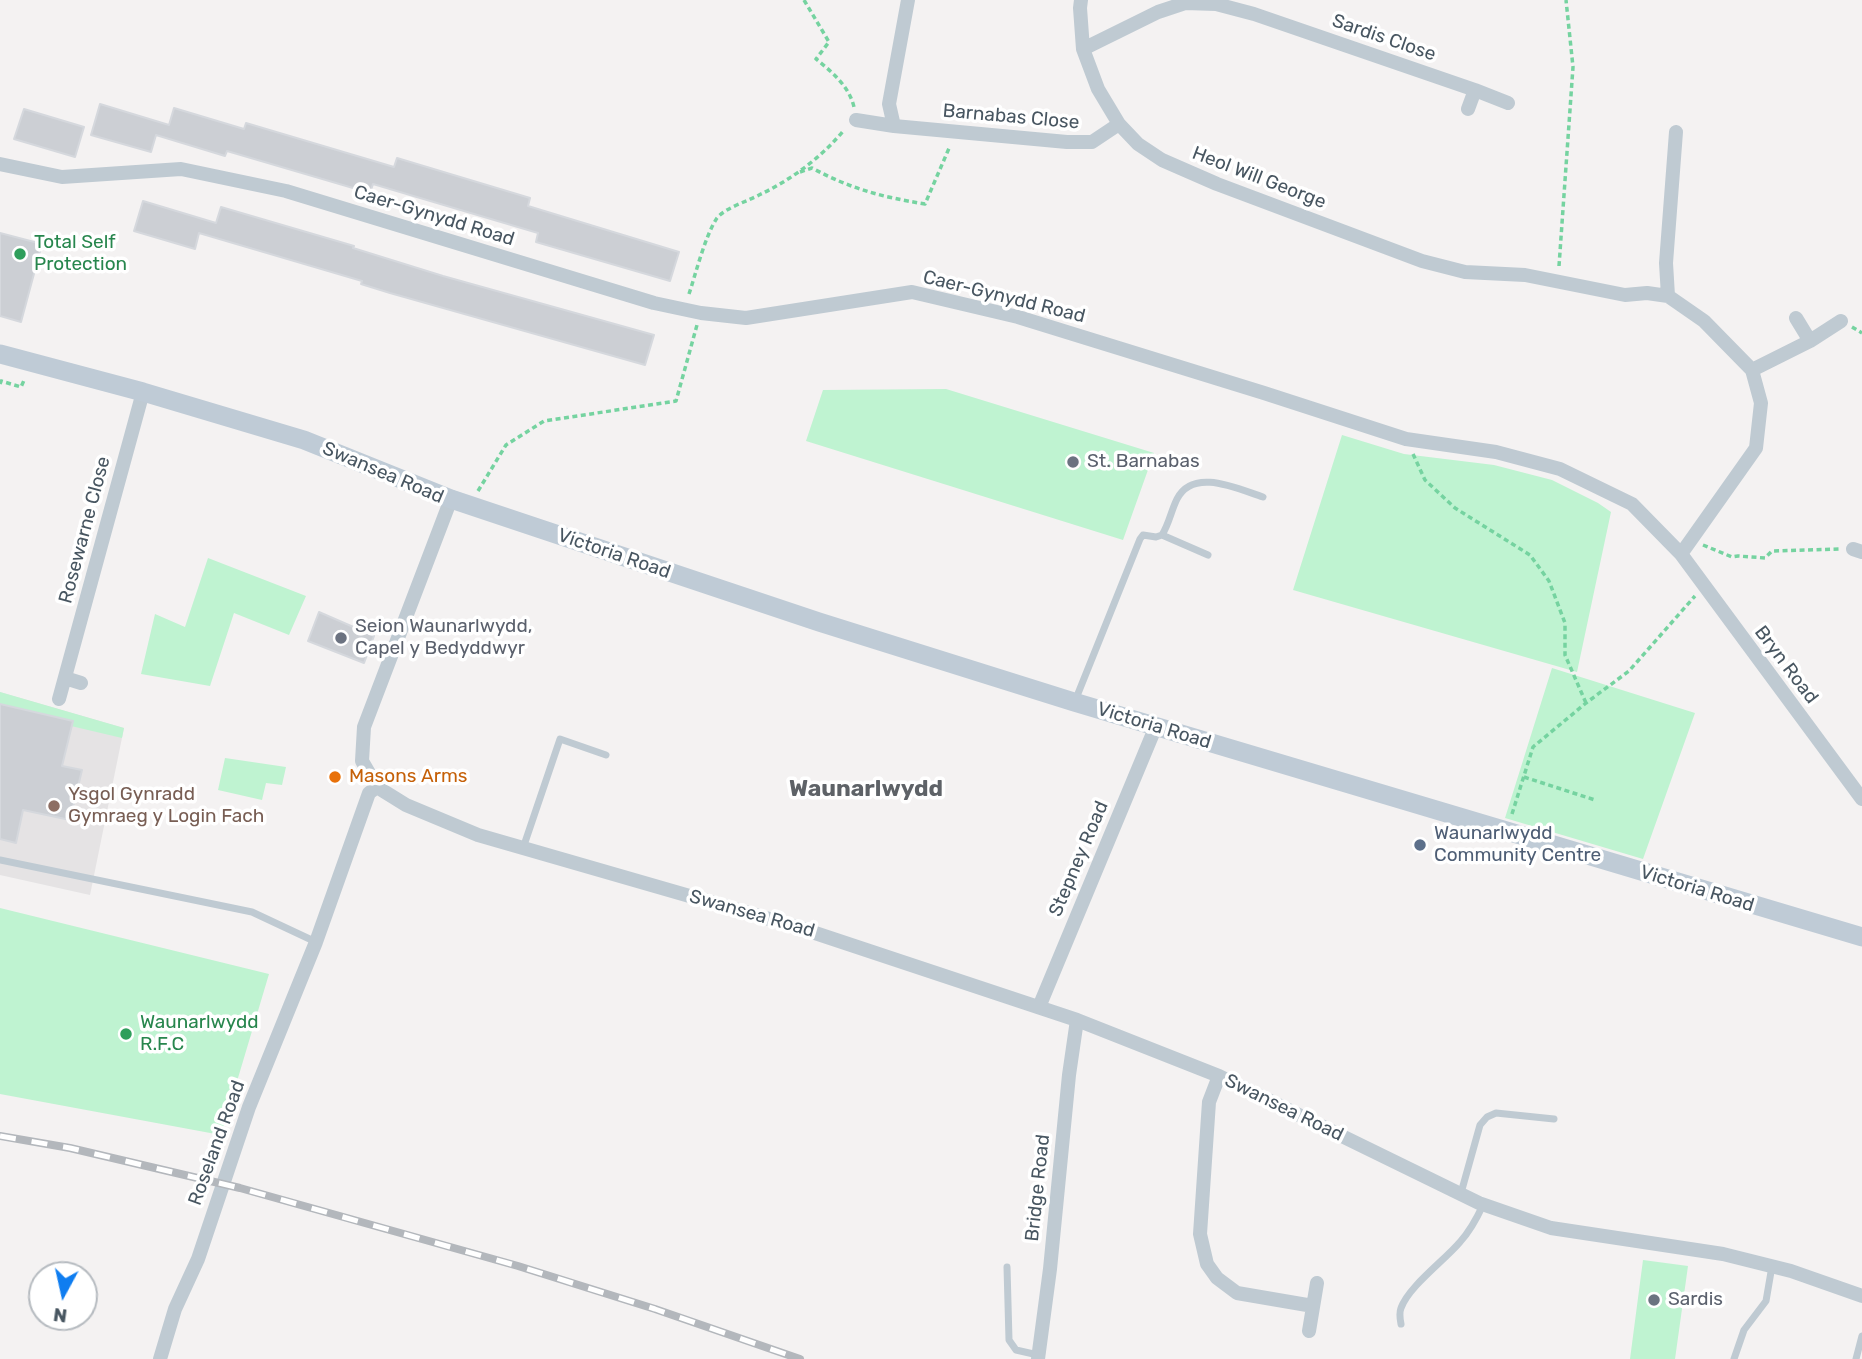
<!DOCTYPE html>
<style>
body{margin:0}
#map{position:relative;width:1862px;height:1359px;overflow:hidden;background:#f4f2f2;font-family:Rubik,sans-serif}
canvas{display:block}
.north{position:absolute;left:28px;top:1261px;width:70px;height:70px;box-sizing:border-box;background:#fff;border:2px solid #b6bbc0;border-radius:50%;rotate:188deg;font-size:19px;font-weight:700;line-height:28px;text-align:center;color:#485661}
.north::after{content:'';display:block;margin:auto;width:24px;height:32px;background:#0f7df0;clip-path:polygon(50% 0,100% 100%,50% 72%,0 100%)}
</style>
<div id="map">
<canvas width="1862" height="1359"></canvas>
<div class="north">N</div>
</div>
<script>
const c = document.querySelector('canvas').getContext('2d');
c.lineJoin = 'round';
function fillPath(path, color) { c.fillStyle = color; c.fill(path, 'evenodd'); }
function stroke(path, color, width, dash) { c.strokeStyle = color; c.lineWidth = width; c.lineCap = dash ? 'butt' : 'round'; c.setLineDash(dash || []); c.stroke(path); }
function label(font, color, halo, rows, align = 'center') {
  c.font = font + ' Rubik,sans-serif'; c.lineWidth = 7; c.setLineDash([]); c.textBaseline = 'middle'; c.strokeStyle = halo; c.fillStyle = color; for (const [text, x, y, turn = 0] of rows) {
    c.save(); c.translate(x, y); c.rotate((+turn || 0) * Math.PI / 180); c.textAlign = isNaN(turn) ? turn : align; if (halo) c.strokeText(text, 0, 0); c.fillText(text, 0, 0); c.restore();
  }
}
fillPath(new Path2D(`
 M 0,692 L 124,728 L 90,895 L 0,875 Z`), '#e5e3e4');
fillPath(new Path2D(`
 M 946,389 L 1154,453 L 1123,540 L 806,441 L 823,390 Z
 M 1342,435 L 1404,454 L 1494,465 L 1552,480 L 1598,503 L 1611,512 L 1577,672 L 1293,590 Z
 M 208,558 L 306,596 L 289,635 L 234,613 L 210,686 L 141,674 L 155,614 L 185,627 Z
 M 1552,668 L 1695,713 L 1643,859 L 1505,818 Z
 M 0,692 L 124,728 L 122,738 L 71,726 L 72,721 L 0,704 Z
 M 225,758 L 286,767 L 282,785 L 266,783 L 262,800 L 218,790 Z
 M 0,908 L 269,974 L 221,1135 L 0,1094 Z
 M 1643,1260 L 1688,1266 L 1675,1359 L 1630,1359 Z`), '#bff3d1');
const building = new Path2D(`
 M 100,104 L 169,125 L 174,108 L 244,129 L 246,123 L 394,167 L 397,158 L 530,198 L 528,206 L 679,252 L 670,281 L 536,242 L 538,233 L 373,184 L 370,193 L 227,151 L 225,156 L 156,135 L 151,152 L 91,135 Z
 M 24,109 L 84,127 L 75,157 L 14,139 Z
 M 143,201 L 216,223 L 221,207 L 354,246 L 353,248 L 443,276 L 654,335 L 645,365 L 390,293 L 361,284 L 362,281 L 199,233 L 195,249 L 134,231 Z
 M 0,233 L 42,244 L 21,322 L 0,316 Z
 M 319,612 L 374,636 L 364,663 L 308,641 Z
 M 0,704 L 73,721 L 62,766 L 82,770 L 70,820 L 23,810 L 16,843 L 0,839 Z`);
fillPath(building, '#cccfd4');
stroke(building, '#d5d8dd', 2);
stroke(new Path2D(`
 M 804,0 L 829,42 L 816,59 C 832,72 849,86 854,107
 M 800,172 L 812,168 C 851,189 882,197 925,204 L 950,146
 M 1559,266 L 1573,67 L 1566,0
 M 689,294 C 696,273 705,236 717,218 C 725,208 748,201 759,195 C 791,180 822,157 844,130
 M 1852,327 L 1862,333
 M 0,384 L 1,381 L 21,387 L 25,378
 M 1413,454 L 1425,480 L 1455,508 L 1530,555 L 1549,581 L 1565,623 L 1565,655 L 1586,703
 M 478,491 L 506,445 L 544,421 L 676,401 L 697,325
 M 1703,545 L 1732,557 L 1738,556 L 1765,558 L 1772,551 L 1840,549
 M 1524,777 L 1595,800
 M 1512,814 L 1533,747 L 1586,703 L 1629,671 L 1695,596`), '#75d3a0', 3.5, [5, 3.5]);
stroke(new Path2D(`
 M 1162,535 L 1208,555
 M 1075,701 L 1140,539 L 1143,535 L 1156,537 L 1162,535 C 1169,524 1171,511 1177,499 C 1193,467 1238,489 1263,497
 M 523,848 L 560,739 L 606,755
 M 0,860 L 252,912 L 316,942
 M 1461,1193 L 1480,1125 L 1487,1117 L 1496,1113 L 1554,1119
 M 1007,1267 L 1009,1340 L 1016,1350 L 1038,1355
 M 1401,1324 C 1400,1319 1399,1313 1401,1308 C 1409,1286 1445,1260 1460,1242 C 1470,1231 1477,1218 1483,1205
 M 1734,1359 L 1744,1330 L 1766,1301 L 1772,1266
 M 1856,1359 L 1862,1336`), '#bfcad2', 7);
stroke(new Path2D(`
 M 1081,0 L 1080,8 L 1083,49 L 1098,89 L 1119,124 L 1138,144 L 1162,160 L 1217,184 L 1422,261 L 1465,272 L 1525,275 L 1625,295 L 1647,293 L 1668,296 L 1704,321 L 1752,370 L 1761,403 L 1756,448 L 1681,554
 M 1083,49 L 1158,12 L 1185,3 L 1216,4 L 1254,14 L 1475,90 L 1508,103
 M 1468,109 L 1475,90
 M 856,120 L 894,126 L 1067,142 L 1092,142 L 1119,124
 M 894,126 L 889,104 L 908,0
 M 0,164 L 62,177 L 181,169 L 286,191 L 654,303 L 701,313 L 746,318 L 912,292 L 1018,317 L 1264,393 L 1406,439 L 1496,452 L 1560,469 L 1632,504 L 1681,554 L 1862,799
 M 1668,296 L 1666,263 L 1676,132
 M 1796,318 L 1810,341
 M 1752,370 L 1810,341 L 1841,321
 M 451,499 L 364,727 L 362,761 L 377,787 L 406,805 L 478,835 L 797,927 L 1077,1020 L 1219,1076 L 1479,1203 L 1551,1228 L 1723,1254 L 1791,1271 L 1862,1296
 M 1853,549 L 1862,552
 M 65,678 L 81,683
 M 59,699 L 143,392
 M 1039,1007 L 1156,726
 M 1219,1076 L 1209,1102 L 1200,1234 L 1207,1264 L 1217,1278 L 1237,1293 L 1313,1306
 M 1309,1331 L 1317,1283
 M 160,1359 L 175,1309 L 198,1259 L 249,1107 L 316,942 L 369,793 L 377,787
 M 1038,1359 L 1050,1269 L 1069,1075 L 1077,1020`), '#bfcad2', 14);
stroke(new Path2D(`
 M 0,354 L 143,392 L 304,440 L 451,499 L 819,622 L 1074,702 L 1862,937`), '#bfcbd6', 19);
const rail = new Path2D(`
 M 0,1136 L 70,1148 L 240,1188 L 518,1266 L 655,1309 L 800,1359`);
stroke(rail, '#b3b7bc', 8);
stroke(rail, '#fff', 5, [16]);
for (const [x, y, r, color] of [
 [20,254,7,"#2e9e5b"],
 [1073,462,7,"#6b7280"],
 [341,638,7,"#6b7280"],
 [335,777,7,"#e8710a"],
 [54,806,7,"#8d6e63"],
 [1420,845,7,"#5c6f8a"],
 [126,1034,7,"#2e9e5b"],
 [1654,1300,7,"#6b7280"]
]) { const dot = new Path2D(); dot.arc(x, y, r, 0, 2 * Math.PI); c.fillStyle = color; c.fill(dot); stroke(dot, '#fff', 2.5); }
label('19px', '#485661', '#fff', [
 ["Sardis Close",1384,38,19],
 ["Barnabas Close",1011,117,5],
 ["Heol Will George",1259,178,21],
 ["Caer-Gynydd Road",434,216,17],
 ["Caer-Gynydd Road",1004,297,14],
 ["Swansea Road",383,473,23],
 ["Rosewarne Close",85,530,-75],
 ["Victoria Road",614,554,19],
 ["Bryn Road",1786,665,53],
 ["Victoria Road",1154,726,17],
 ["Stepney Road",1079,859,-67],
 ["Victoria Road",1697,889,17],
 ["Swansea Road",752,914,16],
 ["Swansea Road",1284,1108,26],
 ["Roseland Road",217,1143,-70],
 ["Bridge Road",1038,1188,-84]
]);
label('19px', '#27864d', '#fff', [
 ["Total Self",34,243],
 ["Protection",34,265],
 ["Waunarlwydd",140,1023],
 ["R.F.C",140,1045]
], 'left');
label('19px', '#5b616d', '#fff', [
 ["St. Barnabas",1087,462],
 ["Seion Waunarlwydd,",355,627],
 ["Capel y Bedyddwyr",355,649],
 ["Sardis",1668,1300]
], 'left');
label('19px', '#c56008', '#fff', [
 ["Masons Arms",349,777]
], 'left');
label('19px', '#785e54', '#fff', [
 ["Ysgol Gynradd",68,795],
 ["Gymraeg y Login Fach",68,817]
], 'left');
label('19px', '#4e5e75', '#fff', [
 ["Waunarlwydd",1434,834],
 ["Community Centre",1434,856]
], 'left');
label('bold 23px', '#5e6267', '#fff', [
 ["Waunarlwydd",866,789]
]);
</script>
